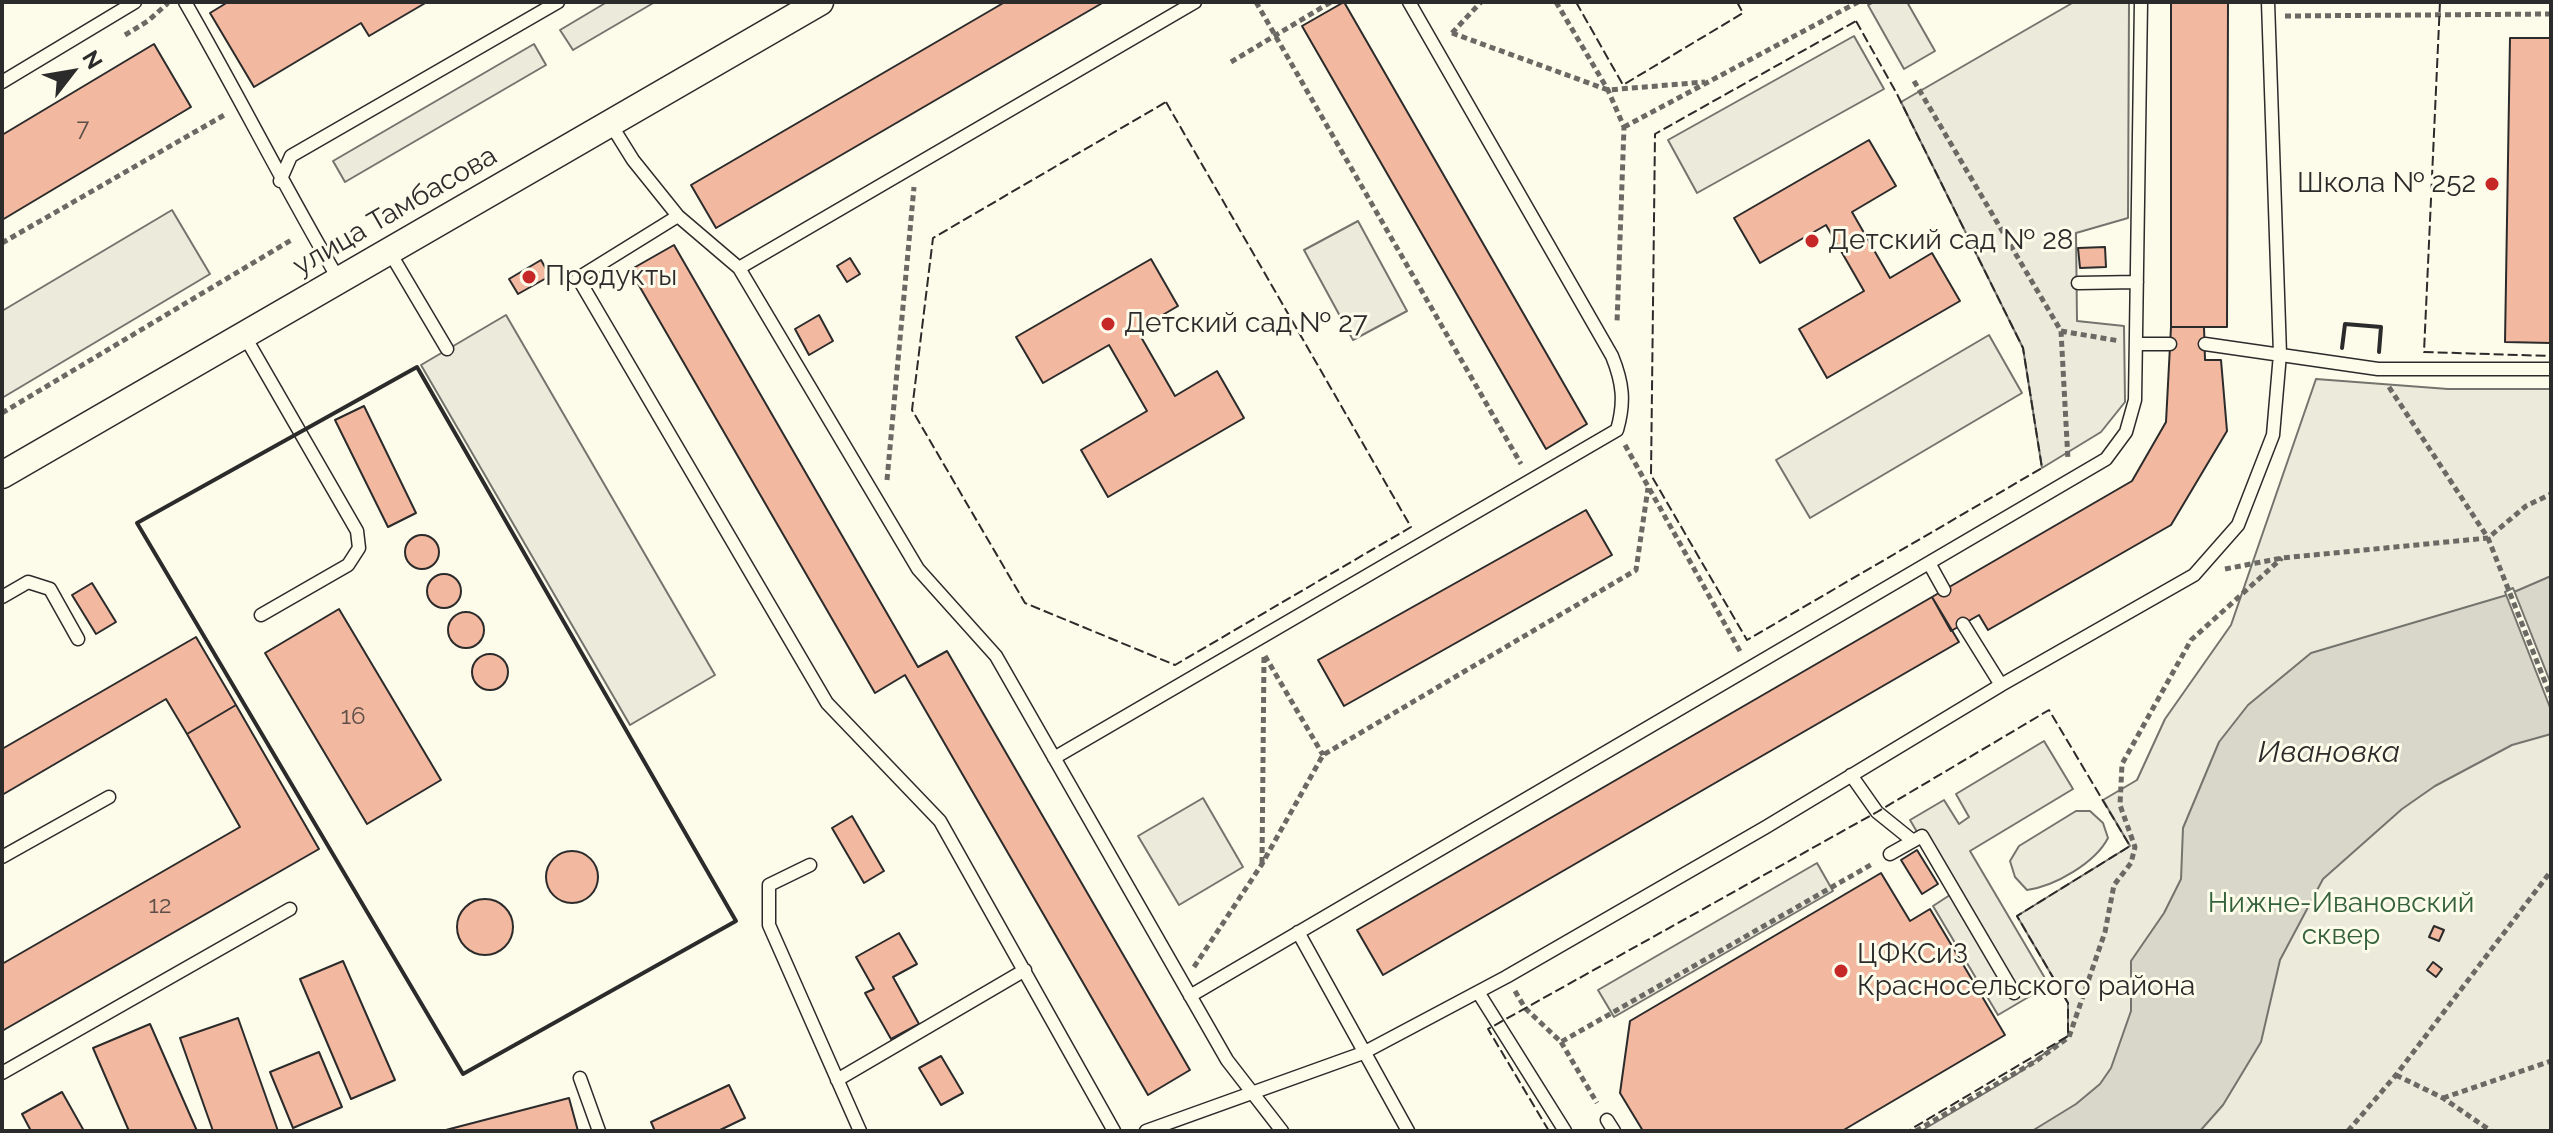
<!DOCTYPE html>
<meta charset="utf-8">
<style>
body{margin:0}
#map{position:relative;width:2553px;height:1133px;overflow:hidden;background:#fdfbea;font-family:Raleway,sans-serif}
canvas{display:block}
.frame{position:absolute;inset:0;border:4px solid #2b2b2b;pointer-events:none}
.north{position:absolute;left:32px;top:32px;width:80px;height:80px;-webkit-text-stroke:6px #fdfbea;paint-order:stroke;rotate:59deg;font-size:22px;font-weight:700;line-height:32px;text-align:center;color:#2b2b2b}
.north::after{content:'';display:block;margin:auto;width:28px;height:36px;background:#2b2b2b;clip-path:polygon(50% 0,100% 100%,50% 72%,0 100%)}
</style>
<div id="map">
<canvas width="2553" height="1133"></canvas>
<div class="frame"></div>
<div class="north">N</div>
</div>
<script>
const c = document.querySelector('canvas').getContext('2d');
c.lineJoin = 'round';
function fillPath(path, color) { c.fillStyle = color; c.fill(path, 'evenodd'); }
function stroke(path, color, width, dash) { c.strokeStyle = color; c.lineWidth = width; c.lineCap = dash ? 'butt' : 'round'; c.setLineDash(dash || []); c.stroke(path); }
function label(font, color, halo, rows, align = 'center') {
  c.font = font + ' Raleway,sans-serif'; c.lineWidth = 6; c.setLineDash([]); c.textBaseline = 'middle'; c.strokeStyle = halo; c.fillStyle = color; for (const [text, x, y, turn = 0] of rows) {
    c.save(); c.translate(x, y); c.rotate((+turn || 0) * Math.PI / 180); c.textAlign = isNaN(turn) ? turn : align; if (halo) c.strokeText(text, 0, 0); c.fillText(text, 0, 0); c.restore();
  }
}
const green = new Path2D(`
 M 2074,2 L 2129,2 L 2128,218 L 2076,233 L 2077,321 L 2124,326 L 2125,402 L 2101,432 L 2042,468 L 2023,348 L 1901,102 Z
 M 1854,36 L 1884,89 L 1697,193 L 1668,140 Z
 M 1358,221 L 1407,311 L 1353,340 L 1304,250 Z
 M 1989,335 L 2022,393 L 1810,518 L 1776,460 Z
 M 2316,379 L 2448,389 L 2551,389 L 2551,1131 L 1921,1131 L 2017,1074 L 2068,1036 L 2068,1003 L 2017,916 L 2130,846 L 2103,800 L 2137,780 L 2165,719 L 2231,625 Z
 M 1203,798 L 1243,867 L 1179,905 L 1138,836 Z
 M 2076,811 L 2090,811 L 2103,823 L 2108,838 C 2095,863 2055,886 2027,890 L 2015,877 L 2010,861 L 2019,846 Z`);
fillPath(green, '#ecebdb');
stroke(green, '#74746e', 2);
const parking = new Path2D(`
 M 607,2 L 655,2 L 573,50 L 560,30 Z
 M 1874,2 L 1907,2 L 1935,51 L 1904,69 L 1868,5 Z
 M 534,44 L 546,65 L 345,182 L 333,161 Z
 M 172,210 L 210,274 L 2,398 L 2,311 Z
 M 506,315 L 715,675 L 630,725 L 421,365 Z
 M 2044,741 L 2073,789 L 1970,851 L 2049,985 L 1998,1015 L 1933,906 L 1953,893 L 1910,820 L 1944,800 L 1959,824 L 1969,817 L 1956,794 Z
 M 1817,863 L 1833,891 L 1614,1017 L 1598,990 Z`);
fillPath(parking, '#eceadb');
stroke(parking, '#74746e', 2);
const water = new Path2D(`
 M 2551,576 L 2551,734 L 2512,745 L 2435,786 L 2402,809 L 2323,879 L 2280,960 L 2261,1042 L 2223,1105 L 2200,1131 L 2032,1131 L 2076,1104 L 2100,1084 L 2111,1068 L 2131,1011 L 2131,961 L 2164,913 L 2181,879 L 2183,828 L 2219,742 L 2248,705 L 2311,653 L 2507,595 Z`);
fillPath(water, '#d8d7c9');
stroke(water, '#74746e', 2);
const pier = new Path2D(`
 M 2513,588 L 2551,684 L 2551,710 L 2505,592 Z`);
fillPath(pier, '#fdfbea');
stroke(pier, '#74746e', 2);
const building = new Path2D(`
 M 228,2 L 427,2 L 369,36 L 361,23 L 254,87 L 210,13 Z
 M 1005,2 L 1104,2 L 716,228 L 691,185 Z
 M 1344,2 L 1587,424 L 1546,449 L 1302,26 Z
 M 2171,2 L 2228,2 L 2227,327 L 2171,327 Z
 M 2510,38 L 2551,38 L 2551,343 L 2505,342 Z
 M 154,44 L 191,107 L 2,220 L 2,135 Z
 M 1869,140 L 1896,186 L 1852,212 L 1890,278 L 1932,253 L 1960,301 L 1827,378 L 1799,329 L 1864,291 L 1826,225 L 1760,263 L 1734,218 Z
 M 674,245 L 918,667 L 947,651 L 1190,1070 L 1148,1095 L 905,675 L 875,693 L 630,270 Z
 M 2105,247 L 2106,267 L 2080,268 L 2078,248 Z
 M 850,258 L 860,274 L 847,282 L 837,266 Z
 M 1151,259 L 1178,306 L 1137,330 L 1175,396 L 1217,371 L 1244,418 L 1108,497 L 1081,450 L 1147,411 L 1109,345 L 1043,383 L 1016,337 Z
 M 541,260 L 550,276 L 518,294 L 509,279 Z
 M 819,315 L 833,341 L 809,355 L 795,329 Z
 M 2171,327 L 2204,327 L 2205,360 L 2221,360 L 2227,431 L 2171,525 L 1988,630 L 1979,615 L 1951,631 L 1932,597 L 2132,481 L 2166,422 Z
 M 364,406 L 416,513 L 388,527 L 335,420 Z
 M 1586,510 L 1612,555 L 1344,706 L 1318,660 Z
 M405 552a17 17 0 1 1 34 0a17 17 0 1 1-34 0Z
 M427 591a17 17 0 1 1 34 0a17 17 0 1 1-34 0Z
 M 92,583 L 116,622 L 96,634 L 72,595 Z
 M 1932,597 L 1959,642 L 1383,975 L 1357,930 Z
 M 339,609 L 441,780 L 367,824 L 265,653 Z
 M448 630a18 18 0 1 1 36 0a18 18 0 1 1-36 0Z
 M 196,637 L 236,705 L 187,734 L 166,699 L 2,795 L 2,749 Z
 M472 672a18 18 0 1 1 36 0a18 18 0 1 1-36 0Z
 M 236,705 L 319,849 L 2,1031 L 2,964 L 240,827 L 187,734 Z
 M 852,816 L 884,871 L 864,883 L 832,828 Z
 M 1917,850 L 1938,884 L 1922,894 L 1901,860 Z
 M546 877a26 26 0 1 1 52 0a26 26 0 1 1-52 0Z
 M 1881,873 L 1910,921 L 1930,909 L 2005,1035 L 1842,1131 L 1643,1131 L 1620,1093 L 1630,1021 Z
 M457 927a28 28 0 1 1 56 0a28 28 0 1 1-56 0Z
 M 2434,926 L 2444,930 L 2439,941 L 2429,937 Z
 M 899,933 L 917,964 L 893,977 L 919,1024 L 891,1039 L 865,993 L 874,989 L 856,957 Z
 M 343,961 L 395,1080 L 351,1099 L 300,979 Z
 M 2433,962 L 2442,969 L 2436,977 L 2427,970 Z
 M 238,1018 L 278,1131 L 213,1131 L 180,1038 Z
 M 150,1024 L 197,1131 L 129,1131 L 93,1048 Z
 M 319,1052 L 342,1107 L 293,1128 L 270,1072 Z
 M 941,1056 L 963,1093 L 941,1105 L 919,1068 Z
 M 729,1085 L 745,1118 L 718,1131 L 655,1131 L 651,1122 Z
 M 62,1092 L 84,1131 L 31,1131 L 22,1114 Z
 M 569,1098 L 578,1131 L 442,1131 Z`);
fillPath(building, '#f2b8a0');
stroke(building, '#2b2b2b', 2);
const lane = new Path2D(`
 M 185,2 C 238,94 285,188 339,280
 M 2,82 L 135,2
 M 610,123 L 633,160 L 678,216 L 578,278 L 827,703 L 940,821 L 1114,1131
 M 280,181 L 291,156 L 558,2
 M 678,216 L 739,268 L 1195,2
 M 389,251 L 447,349
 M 739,268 L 918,569 L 996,656 L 1227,1060 L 1282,1131
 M 2078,283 L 2137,282
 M 244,335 L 357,531 L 359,548 L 348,565 L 261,615
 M 2137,344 L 2170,344
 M 2205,344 L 2378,369 L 2551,369
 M 1929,563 L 1944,590
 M 2,597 L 28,582 L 50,589 L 78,639
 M 1963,624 L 2001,685
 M 1054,758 L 1617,430 C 1625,402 1623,383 1612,356 L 1409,2
 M 1851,775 L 1877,812 L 1913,841
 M 1890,854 L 1922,836 L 2014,993
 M 2,857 L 109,797
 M 810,865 L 769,885 L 769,925 L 860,1131
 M 1298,932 L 1408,1131
 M 1478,992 L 1565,1131
 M 1190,996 L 2106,459 L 2126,432 L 2135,400 L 2141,2
 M 2,1073 L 290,909
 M 580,1078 L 599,1131
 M 837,1080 L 1025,970
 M 1607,1120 L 1614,1131
 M 1146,1131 L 1363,1053 L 1506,977 L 1766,827 L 2001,685 L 2194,575 L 2238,525 L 2273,435 L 2280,354 L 2268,2`);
const street = new Path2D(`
 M 2,475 L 820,2`);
stroke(lane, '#2b2b2b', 15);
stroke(street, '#2b2b2b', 29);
stroke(new Path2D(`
 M 1256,2 L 1521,464
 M 1556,2 L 1608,90 L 1624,127 L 1617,323
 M 2285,16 L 2551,14
 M 1452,33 L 1608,90 L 1705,82
 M 1452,33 L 1481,2
 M 125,35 L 148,21 L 168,3
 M 1231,62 L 1331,2
 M 1914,81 L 2061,331 L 2068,460
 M 1624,127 L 1858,2
 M 2,243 L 226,114
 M 2061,331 L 2120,341
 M 2389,387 L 2488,538 L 2551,697
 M 2,413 L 293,239
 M 1625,445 L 1741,653
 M 887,480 L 914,187
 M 2225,569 L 2282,558 L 2488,538 L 2526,506 L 2551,494
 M 1265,656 L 1323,755
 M 1262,863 L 1264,657
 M 1194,967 L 1262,864 L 1323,755 L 1636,570 L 1648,488
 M 1515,991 L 1525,1008 L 1561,1042 L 1874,863
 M 1561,1042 L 1597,1103
 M 2396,1075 L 2443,1098 L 2491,1131
 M 2443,1098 L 2551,1061
 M 1916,1131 L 2036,1061 L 2069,1037 L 2105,932 L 2114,885 L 2131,863 L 2135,847 L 2120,805 L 2122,764 L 2191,640 L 2282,558
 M 2348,1131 L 2396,1075 L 2551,871`), '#6a6964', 5, [6, 4]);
stroke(lane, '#fdfbea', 12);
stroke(street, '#fdfbea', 26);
stroke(new Path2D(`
 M 1576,2 L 1623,85 L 1743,13 L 1737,2
 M 2440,2 L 2424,352 L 2551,356
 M 1856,21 L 1897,94 L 2023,348 L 2042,468 L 1747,640 L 1651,475 L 1655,134 Z
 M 1166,102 L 1411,527 L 1175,665 L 1025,603 L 912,410 L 933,238 Z
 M 1549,1131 L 1488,1029 L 1877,812 L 2049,710 L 2130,846 L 2017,916 L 2068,1003 L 2068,1036 L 1908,1131`), '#2b2b2b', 2, [10, 4]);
stroke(new Path2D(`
 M 2342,348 L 2345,324 L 2381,327 L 2379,352
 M 417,367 L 736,921 L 463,1074 L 137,523 Z`), '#2b2b2b', 4);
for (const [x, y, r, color] of [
 [2492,184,8,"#c62828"],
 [1812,241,8,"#c62828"],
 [529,277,8,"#c62828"],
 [1108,324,8,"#c62828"],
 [1841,971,8,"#c62828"]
]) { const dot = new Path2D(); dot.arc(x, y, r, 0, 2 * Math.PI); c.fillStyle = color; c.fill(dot); stroke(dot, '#fdfbea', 3); }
label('24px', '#5d4e48', null, [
 ["7",83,129],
 ["16",353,717],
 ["12",160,906]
]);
label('28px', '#2b2b2b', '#fdfbea', [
 ["Школа № 252",2476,184,"right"],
 ["Детский сад № 28",1828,241],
 ["Продукты",545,277],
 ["Детский сад № 27",1124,324],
 ["ЦФКСиЗ",1857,955],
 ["Красносельского района",1857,987]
], 'left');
label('28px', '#2b2b2b', '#fdfbea', [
 ["улица Тамбасова",395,211,-30]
]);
label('28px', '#34623c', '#fdfbea', [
 ["Нижне-Ивановский",2341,904],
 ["сквер",2341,936]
]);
label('italic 30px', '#2b2b2b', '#fdfbea', [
 ["Ивановка",2329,753]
]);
</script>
